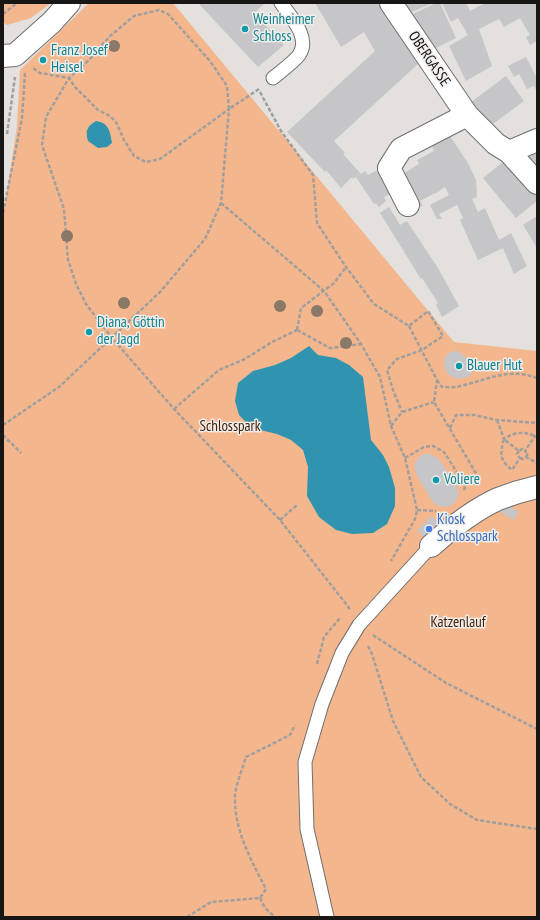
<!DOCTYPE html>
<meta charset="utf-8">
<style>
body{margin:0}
#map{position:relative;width:540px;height:920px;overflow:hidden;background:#e3e0de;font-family:"PT Sans Narrow",sans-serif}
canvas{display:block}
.frame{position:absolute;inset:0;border:4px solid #181716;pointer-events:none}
</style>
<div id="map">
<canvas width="540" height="920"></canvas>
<div class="frame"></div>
</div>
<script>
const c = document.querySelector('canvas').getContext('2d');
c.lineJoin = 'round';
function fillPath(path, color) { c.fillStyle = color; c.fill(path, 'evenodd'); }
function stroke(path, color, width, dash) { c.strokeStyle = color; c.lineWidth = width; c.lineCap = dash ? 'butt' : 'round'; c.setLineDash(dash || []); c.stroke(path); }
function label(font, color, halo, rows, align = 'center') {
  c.font = font + ' "PT Sans Narrow",sans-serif'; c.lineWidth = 3; c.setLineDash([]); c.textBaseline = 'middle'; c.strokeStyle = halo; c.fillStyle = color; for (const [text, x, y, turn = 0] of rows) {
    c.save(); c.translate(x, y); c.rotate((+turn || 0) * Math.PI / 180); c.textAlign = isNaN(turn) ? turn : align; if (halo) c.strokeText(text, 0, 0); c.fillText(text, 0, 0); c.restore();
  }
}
fillPath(new Path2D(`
 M 3,3 L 51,3 L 31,18 L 7,25 L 3,22 Z
 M 89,3 L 173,3 L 454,342 L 537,351 L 537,917 L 3,917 L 3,218 L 17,126 L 20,70 Z`), '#f4b78d');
fillPath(new Path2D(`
 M 96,121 C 109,123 110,131 112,143 L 107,147 L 98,148 L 88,141 C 85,131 87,126 96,121 Z
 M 309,346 L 318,355 L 336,358 L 349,365 L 363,377 L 371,440 L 383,455 L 389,467 L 395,488 L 395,506 L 387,524 L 373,533 L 352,534 L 336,530 L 319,517 L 307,496 L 308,467 L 303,450 L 291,440 L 277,434 L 252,428 L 239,415 L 235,401 L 238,383 L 253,371 L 275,365 L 291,358 Z`), '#3094b1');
fillPath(new Path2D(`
 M 198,3 L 263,3 L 264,4 L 254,13 L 284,45 L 258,67 Z
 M 315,3 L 380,3 L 418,64 L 334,141 L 345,153 L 343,154 L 361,174 L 365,171 L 368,175 L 381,168 L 394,192 L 384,197 L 386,201 L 379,207 L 376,203 L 374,204 L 356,177 L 353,179 L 352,177 L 341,188 L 326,170 L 325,172 L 287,132 L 375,51 L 364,32 L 341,47 Z
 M 403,3 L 433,3 L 409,13 Z
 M 436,3 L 440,3 L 456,38 L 432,50 L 411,15 Z
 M 442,3 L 466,3 L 470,11 L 485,3 L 537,3 L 537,41 L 530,45 L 526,37 L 530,35 L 520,18 L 504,27 L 499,19 L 479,29 L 492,66 L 466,81 L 449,46 L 468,35 L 458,18 L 451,22 Z
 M 526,57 L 537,78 L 537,92 L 534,86 L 527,89 L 519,74 L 514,77 L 508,66 Z
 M 506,76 L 524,101 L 489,127 L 471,102 Z
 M 450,136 L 469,165 L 476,180 L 477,197 L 472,199 L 478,212 L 485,208 L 499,240 L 511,233 L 527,266 L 514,274 L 503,248 L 478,260 L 460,220 L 463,218 L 457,205 L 439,214 L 442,219 L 437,219 L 430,205 L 449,195 L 445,187 L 435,194 L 435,193 L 420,201 L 423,206 L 418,207 L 398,177 L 419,164 L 417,160 L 434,151 L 432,146 Z
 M 537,152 L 537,168 L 529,156 Z
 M 507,159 L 537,196 L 537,201 L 516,218 L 483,178 Z
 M 389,207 L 400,225 L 407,221 L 438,268 L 459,306 L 442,317 L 436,305 L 438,303 L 422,278 L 421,279 L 380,213 Z
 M 537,216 L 537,248 L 523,225 Z
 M 456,350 L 475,364 L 472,372 L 469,376 L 461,379 L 452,377 L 448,374 L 445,369 L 444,362 L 445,357 L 449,353 Z
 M 428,453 L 439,459 L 456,485 L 459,494 L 455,502 L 448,507 L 438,506 L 432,501 L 416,474 L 414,464 L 420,456 Z
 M 506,504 L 519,512 L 513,520 L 496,509 Z
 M 432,516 L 442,527 L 427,541 L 417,530 Z`), '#c6c5c8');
const service = new Path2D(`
 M 273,78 C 280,72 294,62 299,55 C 311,38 291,17 281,3
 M 327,917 L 307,829 L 305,762 L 322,704 L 342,653 L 359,625 L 431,546`);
const minor = new Path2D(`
 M 391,3 L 467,115 L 496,144 L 509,152 L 537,183
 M 3,56 L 15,55 L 52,22 L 69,3
 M 509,152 L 537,140
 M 408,205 L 389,168 L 401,149 L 467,115
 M 431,546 C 451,528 474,510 498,499 C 511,494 524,490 537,487`);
stroke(service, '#726f6e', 15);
stroke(minor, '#726f6e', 24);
stroke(new Path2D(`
 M 3,14 L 17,3
 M 259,89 L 229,109 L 227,86 L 210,61 L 168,14 L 159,10 L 134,16 L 110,36 L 89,60 L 69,78 L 46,117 L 42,145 L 64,209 L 68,260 L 76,284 L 86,304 L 112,338 L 174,409 L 280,520 L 350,609
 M 260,92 L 281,131 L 313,175 L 317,223 L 346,267 L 374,304 L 409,326 L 428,311 L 443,336 L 422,350 L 397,359 L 387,370 L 393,390 L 402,412
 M 7,134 L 15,77
 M 221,203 L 324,291 L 361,344 L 380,377 L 391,426 L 405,458 L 417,510 L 415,519 L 391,561
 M 3,213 L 22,118 L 25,73
 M 409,326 L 437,380 L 434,402 L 477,475
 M 297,330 L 301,308 L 334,283 L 346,267
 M 297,330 L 330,348 L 361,344
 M 437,380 L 442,387 C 448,387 455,388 460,386 C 488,380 508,367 537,378
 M 174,409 L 219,370 L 245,359 L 272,342 L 297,330
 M 497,420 L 504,439 C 515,432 522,431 535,436
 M 3,425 L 59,387 L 160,292 L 205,239 L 221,203 L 229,109 L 160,159 L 146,162 L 134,156 L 124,140 L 116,122 L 110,116 L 98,110 L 75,87 L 69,78 L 40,73 L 33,68
 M 391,426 L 402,412 L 434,402
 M 450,428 L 456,415 L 474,415 L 497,420 L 537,423
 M 3,435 L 21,453
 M 519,451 L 517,454 L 520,458 L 512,470 C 499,460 500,453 504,439 L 519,451 L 522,449 L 525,451
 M 526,457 L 528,453 L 525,451 L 535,436 L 537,437
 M 405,458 L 424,447 L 433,446 L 444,452 L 465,485 L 464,492
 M 520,458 L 523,459 L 526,457 L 537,463
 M 417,510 L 436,511
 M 280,520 L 297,505
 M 373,635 L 446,683 L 537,729
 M 368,646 L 372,654 L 393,721 L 421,777 L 450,804 L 477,820 L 537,829
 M 317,664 L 324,637 L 340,618
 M 260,898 L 265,908 L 275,917
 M 187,917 L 211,902 L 260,898 L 266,889 C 251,860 234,830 235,796 C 235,787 243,767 246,757 L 290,735 L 295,725`), '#a19f9d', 2.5, [4, 2]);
stroke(service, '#fff', 13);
stroke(minor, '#fff', 22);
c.fillStyle = '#8a7868';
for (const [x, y] of [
 [114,46],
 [67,236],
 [124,303],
 [280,306],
 [317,311],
 [346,343]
]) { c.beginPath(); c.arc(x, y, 6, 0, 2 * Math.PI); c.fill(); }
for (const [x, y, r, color] of [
 [245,29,4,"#0f9aa8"],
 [43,60,4,"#0f9aa8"],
 [89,332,4,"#0f9aa8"],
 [459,366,4,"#0f9aa8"],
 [436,480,4,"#0f9aa8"],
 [429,529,4,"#3f7fe0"]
]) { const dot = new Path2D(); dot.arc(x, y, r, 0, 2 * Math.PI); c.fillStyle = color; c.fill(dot); stroke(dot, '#f1edeb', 1.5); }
label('15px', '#0d838f', '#f1edeb', [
 ["Weinheimer",253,20],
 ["Schloss",253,37],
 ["Franz Josef",51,51],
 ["Heisel",51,68],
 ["Diana, Göttin",97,323],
 ["der Jagd",97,340],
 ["Blauer Hut",467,366],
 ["Voliere",444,480]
], 'left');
label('15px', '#181716', '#f1edeb', [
 ["OBERGASSE",429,59,56]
]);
label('15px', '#422208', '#f1edeb', [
 ["Schlosspark",230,427],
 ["Katzenlauf",458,623]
]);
label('15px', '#366cbe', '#f1edeb', [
 ["Kiosk",437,520],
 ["Schlosspark",437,537]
], 'left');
</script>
